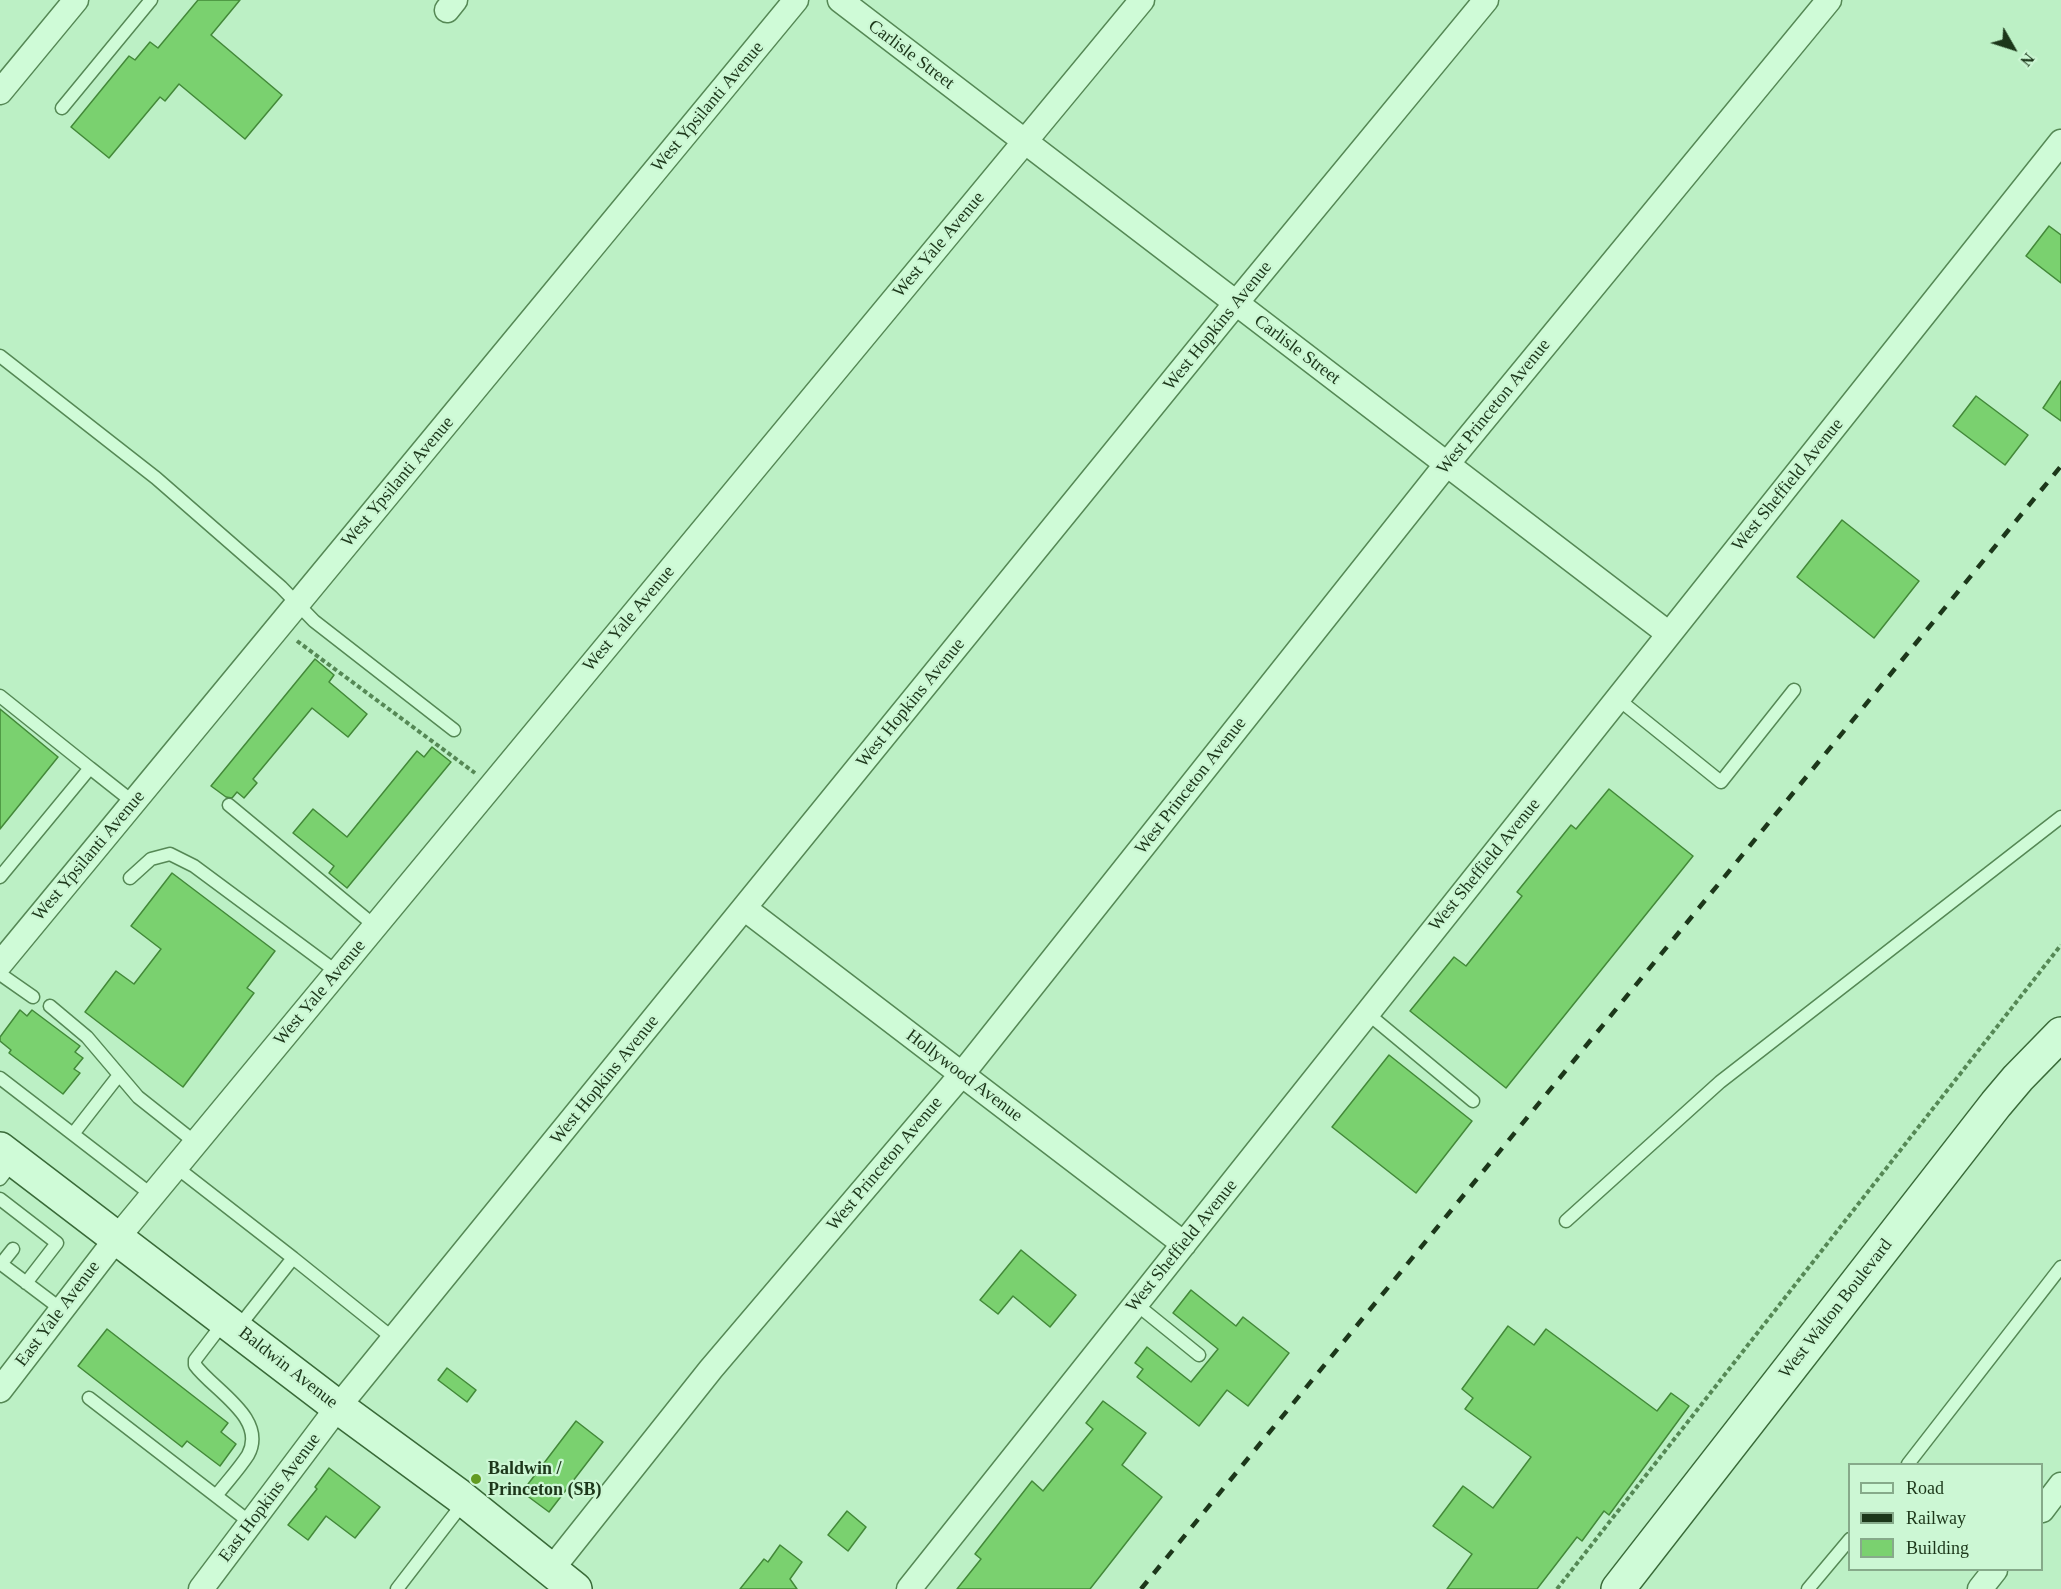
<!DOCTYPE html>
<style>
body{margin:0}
#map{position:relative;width:2061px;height:1589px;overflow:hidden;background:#bcf0c5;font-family:"Times New Roman",serif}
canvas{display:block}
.legend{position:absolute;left:1848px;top:1463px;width:195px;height:108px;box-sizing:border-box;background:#ccf7d4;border:2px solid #86aa8a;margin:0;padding:8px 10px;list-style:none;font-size:18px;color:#1c371a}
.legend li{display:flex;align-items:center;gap:12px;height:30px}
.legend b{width:30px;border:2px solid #86aa8a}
.north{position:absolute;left:1983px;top:18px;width:60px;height:60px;-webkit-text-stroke:4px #ccf7d4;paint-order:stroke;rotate:129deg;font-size:16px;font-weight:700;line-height:24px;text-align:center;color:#1c371a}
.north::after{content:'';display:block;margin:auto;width:21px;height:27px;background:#1c371a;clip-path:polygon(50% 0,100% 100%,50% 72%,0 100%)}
</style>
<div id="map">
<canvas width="2061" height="1589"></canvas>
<ul class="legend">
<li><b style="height:8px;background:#cffbd7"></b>Road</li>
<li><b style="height:8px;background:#1c371a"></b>Railway</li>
<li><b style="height:16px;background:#7ad16f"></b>Building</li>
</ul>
<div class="north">N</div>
</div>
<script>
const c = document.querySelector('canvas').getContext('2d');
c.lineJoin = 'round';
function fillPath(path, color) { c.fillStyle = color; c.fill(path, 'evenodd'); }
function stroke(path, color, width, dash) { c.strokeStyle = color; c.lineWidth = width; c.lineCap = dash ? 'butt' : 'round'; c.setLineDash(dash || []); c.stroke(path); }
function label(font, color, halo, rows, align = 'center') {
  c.font = font + ' "Times New Roman",serif'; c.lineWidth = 4.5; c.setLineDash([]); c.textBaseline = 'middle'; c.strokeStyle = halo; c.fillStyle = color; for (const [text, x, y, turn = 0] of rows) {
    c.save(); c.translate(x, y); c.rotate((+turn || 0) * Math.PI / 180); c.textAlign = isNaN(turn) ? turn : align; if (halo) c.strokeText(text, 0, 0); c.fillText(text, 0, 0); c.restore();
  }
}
const building = new Path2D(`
 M 198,0 L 240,0 L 211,35 L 282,95 L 245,139 L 179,84 L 165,101 L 160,97 L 109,158 L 71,127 L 129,56 L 135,60 L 150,42 L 158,48 Z
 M 2049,226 L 2061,235 L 2061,283 L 2026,256 Z
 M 2061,381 L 2061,421 L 2043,408 Z
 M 1976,396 L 2028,435 L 2005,465 L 1953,426 Z
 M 1842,520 L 1919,581 L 1874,638 L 1797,577 Z
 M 315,659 L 334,675 L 329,682 L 367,714 L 348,737 L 312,708 L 253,779 L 257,783 L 244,798 L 237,792 L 232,798 L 226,797 L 211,786 Z
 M 0,709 L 58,757 L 0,829 Z
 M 432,747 L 451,762 L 347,888 L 329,873 L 334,866 L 293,833 L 313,809 L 347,837 L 417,751 L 424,757 Z
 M 1609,789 L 1693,856 L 1506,1088 L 1410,1011 L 1454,957 L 1466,966 L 1522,896 L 1517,892 L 1571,825 L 1576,829 Z
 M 172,873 L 275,951 L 247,988 L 254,993 L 183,1087 L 85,1012 L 116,971 L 134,984 L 161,949 L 131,926 Z
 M 20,1010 L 27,1016 L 32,1010 L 80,1046 L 75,1052 L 83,1058 L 74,1069 L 80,1073 L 63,1094 L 9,1053 L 11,1050 L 0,1041 L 0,1037 Z
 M 1389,1055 L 1472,1121 L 1416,1193 L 1332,1127 Z
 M 1021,1250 L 1076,1295 L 1050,1327 L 1013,1296 L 998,1314 L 980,1300 Z
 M 1191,1290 L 1236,1326 L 1243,1317 L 1289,1353 L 1248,1406 L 1227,1390 L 1199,1426 L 1137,1377 L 1143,1369 L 1135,1363 L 1147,1347 L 1191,1382 L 1218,1349 L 1173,1313 Z
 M 1508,1326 L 1534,1345 L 1546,1329 L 1657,1411 L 1671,1393 L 1689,1406 L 1609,1515 L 1604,1511 L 1582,1541 L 1577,1537 L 1537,1589 L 1447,1589 L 1472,1554 L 1433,1526 L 1463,1486 L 1493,1508 L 1531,1457 L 1465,1409 L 1473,1398 L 1462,1389 Z
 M 107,1329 L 228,1423 L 221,1432 L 236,1444 L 220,1466 L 187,1441 L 182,1447 L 78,1366 Z
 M 447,1368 L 476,1390 L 467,1402 L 438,1380 Z
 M 1103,1401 L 1146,1433 L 1122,1465 L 1162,1497 L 1090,1589 L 957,1589 L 981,1559 L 975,1554 L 1032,1481 L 1043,1491 L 1093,1429 L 1086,1423 Z
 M 576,1421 L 603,1442 L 549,1512 L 522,1492 Z
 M 329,1468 L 380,1507 L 355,1538 L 326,1516 L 308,1540 L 288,1525 L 317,1489 L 315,1487 Z
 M 847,1511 L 866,1527 L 848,1551 L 828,1535 Z
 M 780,1545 L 802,1562 L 790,1579 L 797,1589 L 740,1589 L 764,1559 L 768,1562 Z`);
fillPath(building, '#7ad16f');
stroke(building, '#438939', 1.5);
const service = new Path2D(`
 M 62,108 L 151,0
 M 0,356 L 156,478 L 281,587 L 314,621 L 454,730
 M 0,696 L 90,768
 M 1618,699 L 1721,782 L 1794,690
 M 229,805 L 375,926
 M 0,877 L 90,768 L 133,802
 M 130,878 L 151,859 L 170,854 L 194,866 L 337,972
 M 0,974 L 33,997
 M 50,1006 L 87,1037 L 138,1097 L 196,1143
 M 1367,1013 L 1473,1101
 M 0,1078 L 152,1195
 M 73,1134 L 119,1075
 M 176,1167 L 293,1258 L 237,1329
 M 0,1179 L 14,1161
 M 0,1199 L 57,1243 L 26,1283
 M 1566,1221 L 1720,1082 L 2061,817
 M 293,1258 L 394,1339
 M 0,1263 L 61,1309
 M 1,1264 L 13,1249
 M 1136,1304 L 1199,1355
 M 89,1398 L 251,1523
 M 1908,1464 L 2061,1267
 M 216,1496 C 226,1483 239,1469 248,1455 C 268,1418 213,1390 195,1365 L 195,1360 L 224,1322
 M 397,1589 L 464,1502
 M 1808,1589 L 1850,1539`);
const minor = new Path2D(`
 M 840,0 L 1669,634
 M 447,10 L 455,0
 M 0,92 L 76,0
 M 744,908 L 1184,1244
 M 0,964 L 796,0
 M 0,1390 L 117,1238 L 1142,0
 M 2042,1510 L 2061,1485
 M 551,1570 L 711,1369 L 962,1074 L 1438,475 L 1829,0
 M 201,1589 L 338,1407 L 1236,303 L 1486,0
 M 909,1589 L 2061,142
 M 1980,1589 L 1995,1570`);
const secondary = new Path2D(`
 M 0,1149 L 338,1407 L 458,1495 L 575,1589
 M 1618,1589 L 1996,1104 L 2018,1078 L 2061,1034`);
stroke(service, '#585', 15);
stroke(minor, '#585', 27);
stroke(secondary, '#396a38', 36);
stroke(new Path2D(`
 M 297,641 L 475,773
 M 1557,1589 L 2061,945`), '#585', 4, [4.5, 3]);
stroke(service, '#cffbd7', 12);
stroke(minor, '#cffbd7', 24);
stroke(secondary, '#cffbd7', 33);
stroke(new Path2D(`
 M 1141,1589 L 2061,466`), '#1c371a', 4.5, [10, 10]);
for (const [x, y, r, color] of [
 [476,1479,6,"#629b21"]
]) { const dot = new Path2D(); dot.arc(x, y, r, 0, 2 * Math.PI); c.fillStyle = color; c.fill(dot); stroke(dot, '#ccf7d4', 2); }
label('18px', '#1c371a', '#ccf7d4', [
 ["Carlisle Street",911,55,37],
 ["West Ypsilanti Avenue",708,107,-50],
 ["West Yale Avenue",939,245,-50],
 ["West Hopkins Avenue",1218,326,-51],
 ["Carlisle Street",1297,350,37],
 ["West Princeton Avenue",1494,407,-51],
 ["West Ypsilanti Avenue",398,482,-50],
 ["West Sheffield Avenue",1788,485,-51],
 ["West Yale Avenue",629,619,-50],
 ["West Hopkins Avenue",911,703,-51],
 ["West Princeton Avenue",1191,786,-52],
 ["West Ypsilanti Avenue",89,856,-50],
 ["West Sheffield Avenue",1485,865,-51],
 ["West Yale Avenue",320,993,-50],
 ["Hollywood Avenue",964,1076,37],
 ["West Hopkins Avenue",605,1080,-51],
 ["West Princeton Avenue",885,1164,-50],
 ["West Sheffield Avenue",1182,1246,-51],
 ["West Walton Boulevard",1836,1309,-52],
 ["East Yale Avenue",58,1314,-53],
 ["Baldwin Avenue",288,1368,38],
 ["East Hopkins Avenue",270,1498,-53]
]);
label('bold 18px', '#1c371a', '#ccf7d4', [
 ["Baldwin /",488,1469],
 ["Princeton (SB)",488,1490]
], 'left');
</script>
